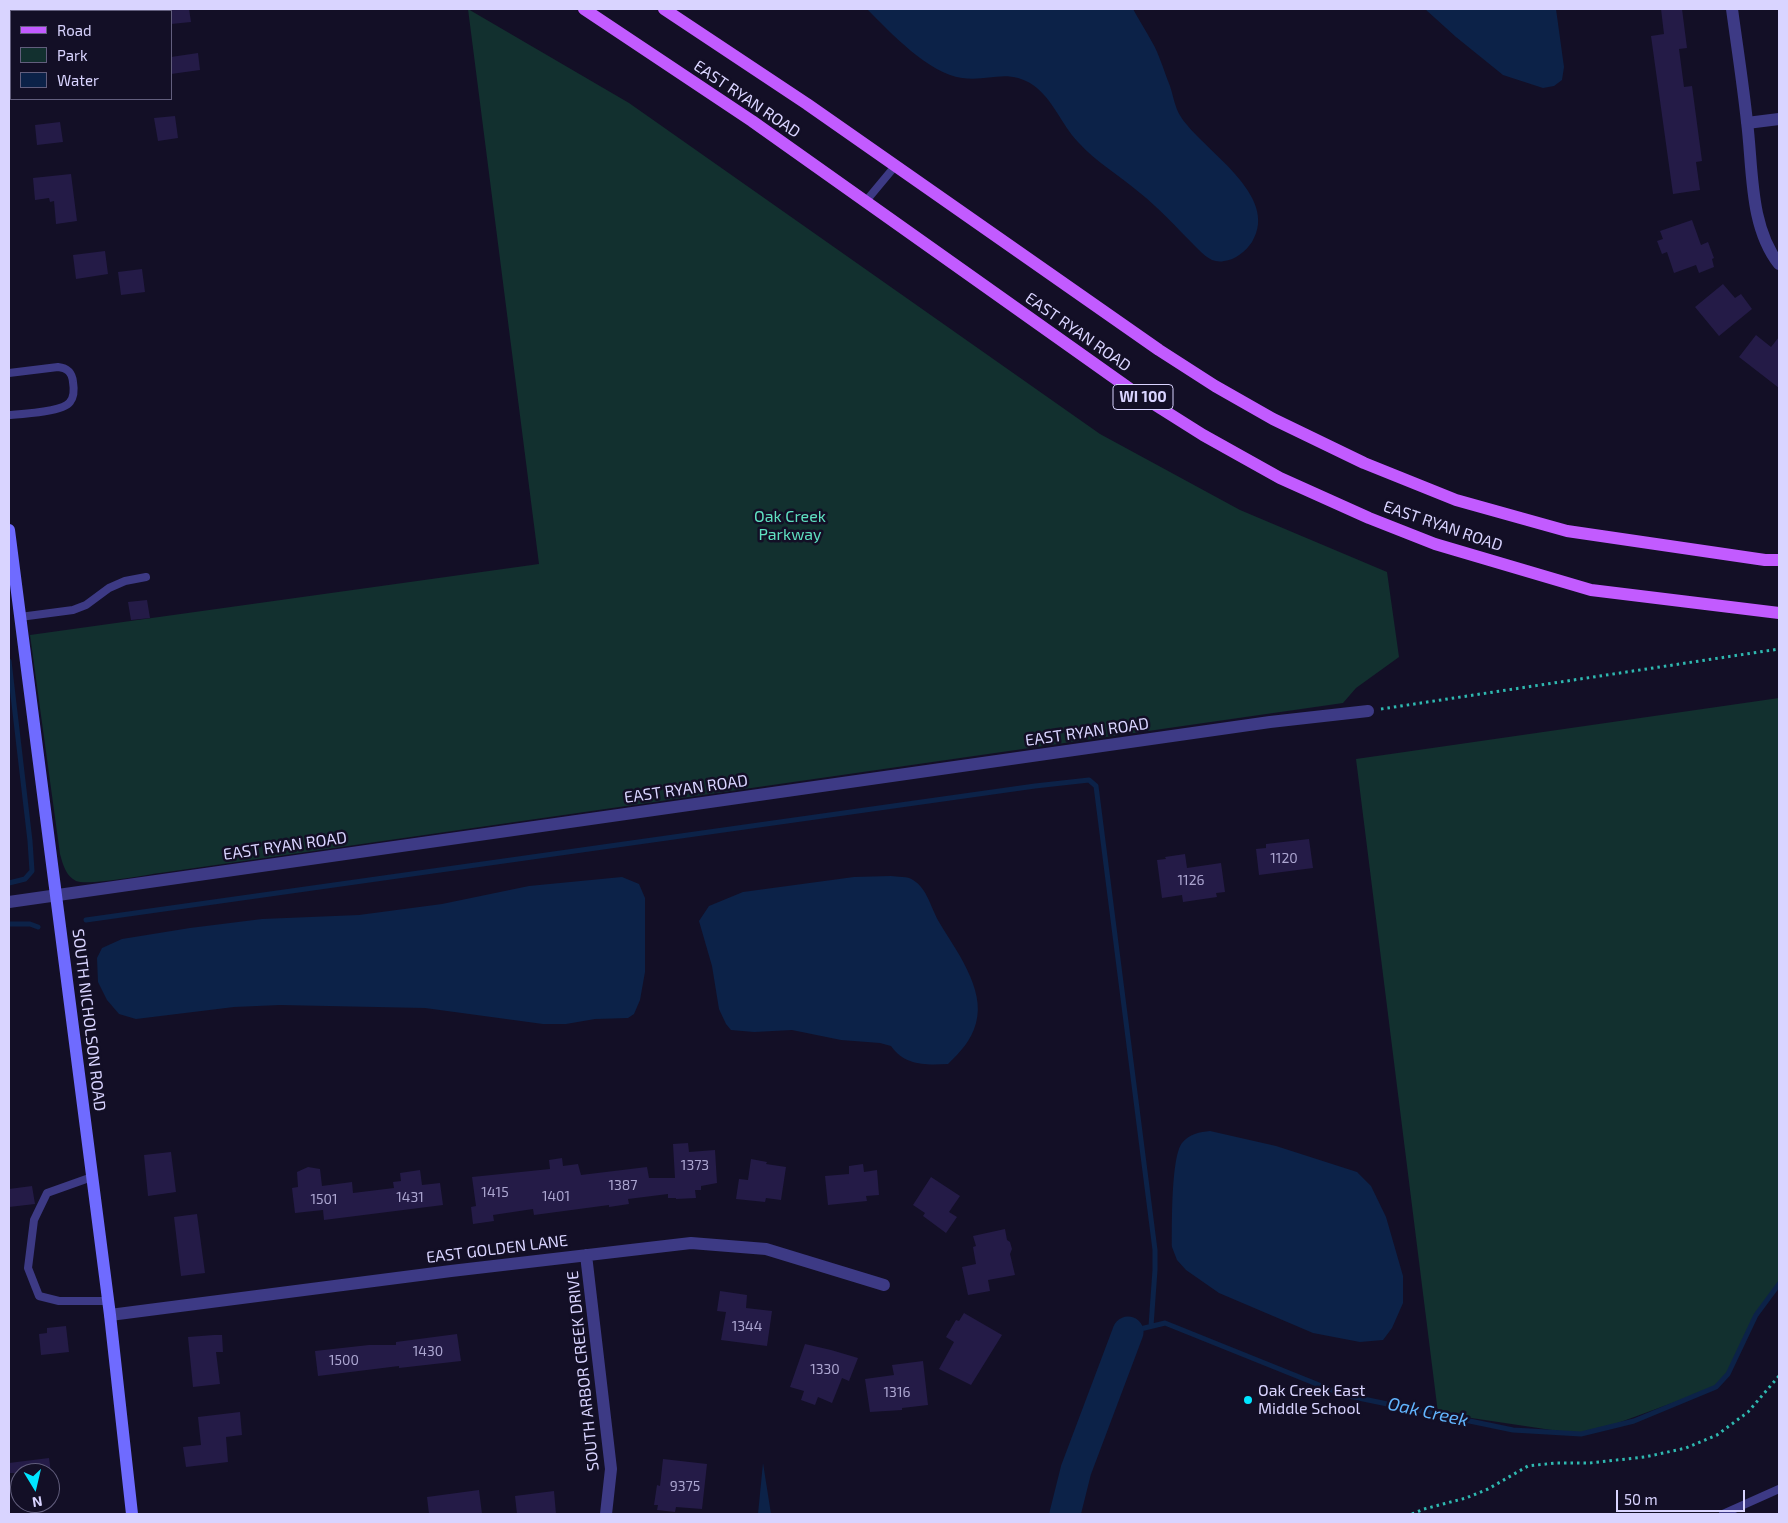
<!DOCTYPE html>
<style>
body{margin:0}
#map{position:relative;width:1788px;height:1523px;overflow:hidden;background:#130f26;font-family:"Exo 2",sans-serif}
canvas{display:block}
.frame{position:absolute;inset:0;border:10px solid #d9d4ff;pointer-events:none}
.legend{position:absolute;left:10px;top:10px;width:162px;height:90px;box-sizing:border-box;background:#130f26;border:1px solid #625e7d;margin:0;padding:6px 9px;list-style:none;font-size:15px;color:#d9d4ff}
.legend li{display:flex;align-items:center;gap:10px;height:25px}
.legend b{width:25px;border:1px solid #625e7d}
.north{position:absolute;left:10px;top:1463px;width:50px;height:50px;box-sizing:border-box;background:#130f26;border:1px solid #625e7d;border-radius:50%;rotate:171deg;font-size:14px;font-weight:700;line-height:20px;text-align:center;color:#d9d4ff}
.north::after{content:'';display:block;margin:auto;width:18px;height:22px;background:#00e5ff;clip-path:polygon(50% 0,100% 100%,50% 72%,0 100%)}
.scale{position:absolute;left:1616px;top:1490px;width:129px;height:22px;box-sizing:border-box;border:2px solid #d9d4ff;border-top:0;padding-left:6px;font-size:15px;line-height:18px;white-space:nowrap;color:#d9d4ff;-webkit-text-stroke:4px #130f26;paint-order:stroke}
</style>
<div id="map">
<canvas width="1788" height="1523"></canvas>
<div class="frame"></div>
<ul class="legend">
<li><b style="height:6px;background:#c25bff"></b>Road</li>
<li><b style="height:14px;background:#12302f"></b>Park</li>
<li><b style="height:14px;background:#0c2248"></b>Water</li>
</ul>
<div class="north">N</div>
<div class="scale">50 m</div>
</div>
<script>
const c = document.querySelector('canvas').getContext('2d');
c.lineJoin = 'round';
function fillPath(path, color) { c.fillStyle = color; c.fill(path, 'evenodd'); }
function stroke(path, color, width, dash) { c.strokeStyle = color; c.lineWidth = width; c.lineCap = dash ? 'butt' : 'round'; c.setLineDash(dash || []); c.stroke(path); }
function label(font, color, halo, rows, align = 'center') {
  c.font = font + ' "Exo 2",sans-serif'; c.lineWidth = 5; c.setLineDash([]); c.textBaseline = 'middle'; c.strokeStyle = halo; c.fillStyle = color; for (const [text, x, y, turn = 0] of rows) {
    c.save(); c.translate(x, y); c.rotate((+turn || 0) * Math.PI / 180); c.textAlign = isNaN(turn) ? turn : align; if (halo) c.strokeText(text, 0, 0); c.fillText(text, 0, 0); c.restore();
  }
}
fillPath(new Path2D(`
 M 468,9 L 629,103 L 1100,434 L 1240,510 L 1387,572 L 1399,657 L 1356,688 L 1343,703 L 160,873 C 144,875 88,886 76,881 C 66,876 63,865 60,854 L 30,635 L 539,564 Z
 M 1779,698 L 1779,1281 L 1755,1315 L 1728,1374 L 1716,1387 L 1585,1435 L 1438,1413 L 1356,759 Z`), '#12302f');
fillPath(new Path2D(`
 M 867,9 L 1133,9 C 1139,20 1146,31 1152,42 C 1159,54 1163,68 1168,81 C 1173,92 1174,107 1181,117 C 1202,150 1281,195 1252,242 C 1246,251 1235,260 1224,261 C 1211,264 1202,253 1193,244 C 1176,227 1159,208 1140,193 C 1119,175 1096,162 1078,142 C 1061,124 1053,99 1033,85 C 1007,68 989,82 962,78 C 929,74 890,32 867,9 Z
 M 1425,9 L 1556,9 L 1564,67 L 1562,80 L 1554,86 L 1543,88 L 1503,75 L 1456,37 Z
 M 891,876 C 897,877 908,876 913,880 C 927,888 931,908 939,922 C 955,949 986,989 976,1023 C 971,1041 961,1051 948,1064 C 926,1065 905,1066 891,1046 L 880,1043 L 841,1040 L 792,1030 L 754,1032 L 731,1030 L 726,1024 L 719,1009 L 712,966 L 699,921 L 709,906 L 743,892 L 854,877 Z
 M 622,877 L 639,884 L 645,898 L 645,972 L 640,1000 L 634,1014 L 628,1018 L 595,1019 L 566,1024 L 543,1024 L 425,1008 L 280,1005 L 234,1007 L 136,1019 L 119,1014 L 107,1000 L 98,982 L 97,958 L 102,948 L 122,939 L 190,928 L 262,919 L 359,915 L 442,904 L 529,886 Z
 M 1210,1131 L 1276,1146 L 1357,1172 L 1371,1186 L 1386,1217 L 1403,1276 L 1403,1303 L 1392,1328 L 1383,1340 L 1360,1342 L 1313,1333 L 1219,1293 L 1186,1270 L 1177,1260 L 1172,1247 C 1172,1227 1171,1157 1182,1143 C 1189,1134 1200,1132 1210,1131 Z
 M 763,1463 L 771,1514 L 758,1514 Z`), '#0c2248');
stroke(new Path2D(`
 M 9,661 L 30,841 L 32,871 L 25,879 L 9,883
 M 86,920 L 1035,786 L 1089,780 L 1096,786 L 1155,1250 L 1155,1270 L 1151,1326
 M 9,924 L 30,924 L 38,927
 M 1128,1332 L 1165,1323 L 1344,1395 L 1513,1430 L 1581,1434 L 1634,1421 L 1716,1387 L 1728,1374 L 1756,1315 L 1779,1284`), '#0c2248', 5);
stroke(new Path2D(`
 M 1065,1514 L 1076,1470 L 1128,1332`), '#0c2248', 31);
fillPath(new Path2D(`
 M 171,9 L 189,9 L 191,22 L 171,24 Z
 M 1661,9 L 1682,9 L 1687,48 L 1679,49 L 1684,87 L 1692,86 L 1702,161 L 1696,162 L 1700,190 L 1673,194 L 1651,36 L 1664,34 Z
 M 198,53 L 200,70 L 171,74 L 171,57 Z
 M 175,116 L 178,138 L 158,141 L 154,118 Z
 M 60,122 L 63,142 L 37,145 L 35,125 Z
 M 71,174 L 77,221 L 56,224 L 54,201 L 50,202 L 49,198 L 35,200 L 33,178 Z
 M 1692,220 L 1701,245 L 1708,242 L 1714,258 L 1712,259 L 1714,267 L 1699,273 L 1696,265 L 1674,273 L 1667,252 L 1662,254 L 1657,241 L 1663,239 L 1660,231 Z
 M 105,251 L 108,274 L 76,279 L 73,255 Z
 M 142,269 L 145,292 L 121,295 L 118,272 Z
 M 1723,284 L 1735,298 L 1741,294 L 1752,309 L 1719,336 L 1695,307 Z
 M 1756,335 L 1771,347 L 1779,337 L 1779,388 L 1739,357 Z
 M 147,600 L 150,618 L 131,620 L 128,602 Z
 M 1309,839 L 1313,868 L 1259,875 L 1256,849 L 1266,848 L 1266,844 Z
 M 1185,854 L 1187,868 L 1221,863 L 1225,892 L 1216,893 L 1217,897 L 1183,902 L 1182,895 L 1162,898 L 1157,860 L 1166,859 L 1165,857 Z
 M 688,1143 L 689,1152 L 715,1150 L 717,1183 L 701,1186 L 701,1190 L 695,1190 L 696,1198 L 676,1199 L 676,1198 L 668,1198 L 668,1194 L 628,1199 L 629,1204 L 609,1207 L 609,1205 L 534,1215 L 533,1209 L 493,1215 L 494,1221 L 473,1224 L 471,1207 L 476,1206 L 472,1177 L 550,1169 L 549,1160 L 562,1158 L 563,1166 L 578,1164 L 581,1175 L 647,1167 L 649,1178 L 675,1178 L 673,1144 Z
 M 171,1152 L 176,1192 L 148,1196 L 144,1155 Z
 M 751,1159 L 767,1162 L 766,1164 L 786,1167 L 781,1200 L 766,1198 L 765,1202 L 736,1199 L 739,1179 L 748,1180 Z
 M 863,1164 L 864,1172 L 877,1170 L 879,1195 L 866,1196 L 867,1201 L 828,1205 L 825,1176 L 849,1174 L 849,1166 Z
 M 308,1167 L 320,1169 L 322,1186 L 352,1182 L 353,1193 L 394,1188 L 393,1182 L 401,1181 L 400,1173 L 420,1170 L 422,1185 L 440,1183 L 443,1205 L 324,1220 L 323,1210 L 295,1213 L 292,1188 L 298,1187 L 297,1172 Z
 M 931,1177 L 960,1196 L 949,1212 L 957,1217 L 946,1233 L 923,1216 L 925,1213 L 913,1205 Z
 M 32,1186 L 35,1204 L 9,1207 L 9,1189 Z
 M 197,1214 L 205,1273 L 181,1276 L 174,1217 Z
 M 1005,1229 L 1007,1240 L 1010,1242 L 1012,1249 L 1010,1254 L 1015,1275 L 988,1280 L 990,1291 L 968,1295 L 962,1267 L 976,1264 L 973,1247 L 976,1246 L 973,1236 Z
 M 720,1291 L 747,1295 L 746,1308 L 772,1311 L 767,1346 L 721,1340 L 726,1312 L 717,1311 Z
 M 964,1313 L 1002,1335 L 971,1385 L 939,1369 L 954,1342 L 946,1337 L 956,1320 L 959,1321 Z
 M 66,1326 L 69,1352 L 41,1355 L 39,1334 L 47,1333 L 47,1328 Z
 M 457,1334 L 461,1361 L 399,1368 L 399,1366 L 318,1376 L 315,1351 L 369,1345 L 396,1345 L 396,1342 Z
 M 214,1335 L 222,1335 L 223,1352 L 216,1352 L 220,1384 L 193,1387 L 188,1337 Z
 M 805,1344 L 831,1350 L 858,1358 L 849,1381 L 842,1378 L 832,1403 L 818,1397 L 815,1405 L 801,1400 L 804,1391 L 790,1387 Z
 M 923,1361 L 928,1405 L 902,1408 L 902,1410 L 870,1412 L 865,1379 L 894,1375 L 892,1365 Z
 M 240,1412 L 242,1435 L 226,1437 L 228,1462 L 186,1467 L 183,1447 L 201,1445 L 198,1417 Z
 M 49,1458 L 51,1473 L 9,1473 L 9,1463 Z
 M 663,1459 L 707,1464 L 702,1509 L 676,1507 L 675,1512 L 657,1510 L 658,1505 L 654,1505 L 657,1485 L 660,1486 Z
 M 479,1490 L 482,1514 L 429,1514 L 427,1497 Z
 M 554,1491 L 556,1514 L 517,1514 L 515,1496 Z`), '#241b47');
stroke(new Path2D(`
 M 1381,709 L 1779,649
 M 1412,1514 L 1424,1509 L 1466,1498 L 1488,1489 L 1528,1466 L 1555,1463 L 1589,1463 L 1645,1457 L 1686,1448 L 1717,1435 L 1748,1412 L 1779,1376`), '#2fb8b0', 3, [2.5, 4]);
stroke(new Path2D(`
 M 866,201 L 896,165
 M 9,373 L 58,367 C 67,368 72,372 73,382 C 74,388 74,397 70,402 C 63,412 22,414 9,415
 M 20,617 L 73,610 L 86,605 L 109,588 L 125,581 L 146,577
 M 92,1177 L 47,1193 L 34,1220 L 28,1268 L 39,1296 L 59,1301 L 108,1301
 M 1723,1514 L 1779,1489`), '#3d3a85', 8);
stroke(new Path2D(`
 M 1732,9 C 1737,46 1743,84 1747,122 C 1753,168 1749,226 1779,264
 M 1747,123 L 1779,119
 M 9,902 L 1270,722 L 1368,711
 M 586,1255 L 611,1469 L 606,1514
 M 110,1315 L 451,1271 L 691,1243 L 766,1249 L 884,1285`), '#3d3a85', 12);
stroke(new Path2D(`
 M 9,530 L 110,1315 L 132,1514`), '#6f6bff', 12);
stroke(new Path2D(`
 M 584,9 L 752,121 L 1130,389 L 1203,435 L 1280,478 L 1369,518 L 1435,544 L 1591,590 L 1779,613
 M 664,9 L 807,104 L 1159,350 L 1215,386 L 1273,419 L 1364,463 L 1456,500 L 1567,531 L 1765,560 L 1779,560`), '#c25bff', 12);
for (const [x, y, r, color] of [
 [1248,1400,5,"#00e5ff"]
]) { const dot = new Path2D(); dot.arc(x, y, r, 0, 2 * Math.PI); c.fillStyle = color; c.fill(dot); stroke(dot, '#130f26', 2); }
label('14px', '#aca6d1', null, [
 ["1120",1284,858],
 ["1126",1191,880],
 ["1373",695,1165],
 ["1387",623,1185],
 ["1415",495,1192],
 ["1401",556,1196],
 ["1431",410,1197],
 ["1501",324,1199],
 ["1344",747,1326],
 ["1430",428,1351],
 ["1500",344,1360],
 ["1330",825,1369],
 ["1316",897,1392],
 ["9375",685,1486]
]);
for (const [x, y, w] of [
 [1143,397,60]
]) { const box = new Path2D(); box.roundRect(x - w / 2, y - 12.5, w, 25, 4); c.fillStyle = '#130f26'; c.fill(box); stroke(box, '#d9d4ff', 1); }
label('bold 15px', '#d9d4ff', null, [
 ["WI 100",1143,397]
]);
label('16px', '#d9d4ff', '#130f26', [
 ["EAST RYAN ROAD",747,99,34],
 ["EAST RYAN ROAD",1078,332,35],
 ["EAST RYAN ROAD",1443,526,19],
 ["EAST RYAN ROAD",1087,732,-8],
 ["EAST RYAN ROAD",686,789,-8],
 ["EAST RYAN ROAD",285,846,-8],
 ["SOUTH NICHOLSON ROAD",89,1020,83],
 ["EAST GOLDEN LANE",497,1249,-7],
 ["SOUTH ARBOR CREEK DRIVE",583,1371,-96]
]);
label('16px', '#5fe0c0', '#130f26', [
 ["Oak Creek",790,517],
 ["Parkway",790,535]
]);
label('16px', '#d9d4ff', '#130f26', [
 ["Oak Creek East",1258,1391],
 ["Middle School",1258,1409]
], 'left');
label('italic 18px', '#62b6ff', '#130f26', [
 ["Oak Creek",1428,1412,12]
]);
</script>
